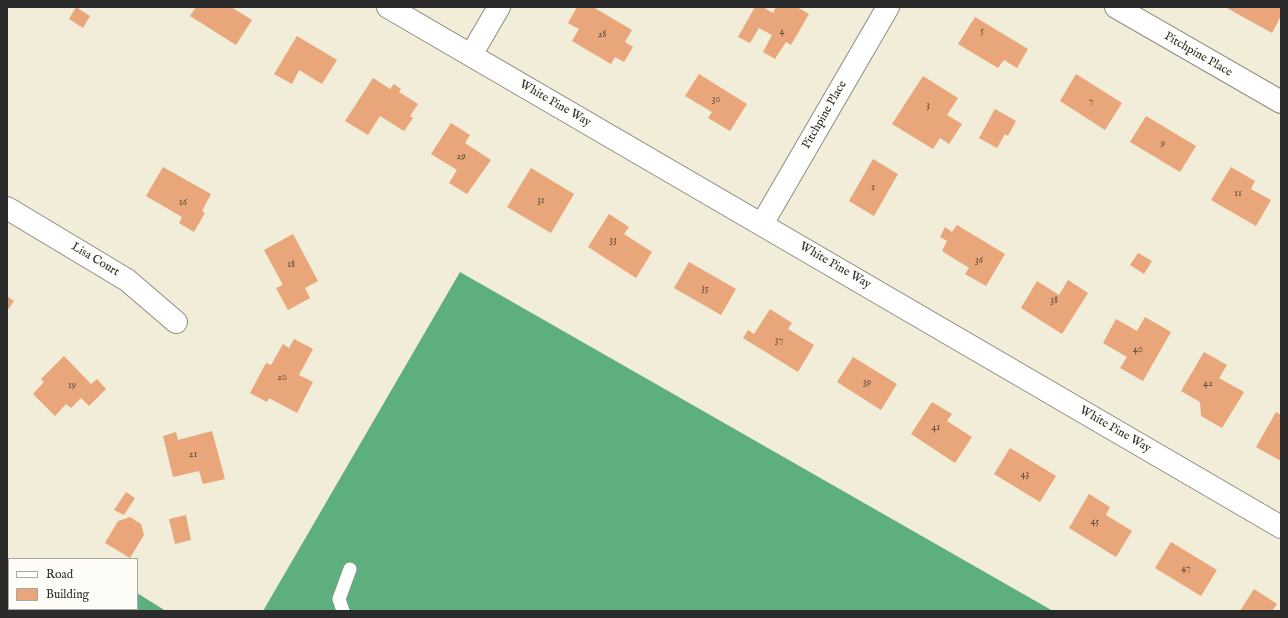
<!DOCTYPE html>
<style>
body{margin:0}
#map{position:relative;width:1288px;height:618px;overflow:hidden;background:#f1edd8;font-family:"IM FELL English",serif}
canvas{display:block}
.frame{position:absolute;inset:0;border:8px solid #2b2b2b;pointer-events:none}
.legend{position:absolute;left:8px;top:558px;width:130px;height:52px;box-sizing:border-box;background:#fdfcf7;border:1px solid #a9a8a5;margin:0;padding:5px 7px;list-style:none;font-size:12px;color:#2b2b2b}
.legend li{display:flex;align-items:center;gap:8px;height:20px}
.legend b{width:20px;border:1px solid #a9a8a5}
</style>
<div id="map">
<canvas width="1288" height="618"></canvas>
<div class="frame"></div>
<ul class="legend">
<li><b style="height:5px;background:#fff"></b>Road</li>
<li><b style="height:11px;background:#e9a67a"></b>Building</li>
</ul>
</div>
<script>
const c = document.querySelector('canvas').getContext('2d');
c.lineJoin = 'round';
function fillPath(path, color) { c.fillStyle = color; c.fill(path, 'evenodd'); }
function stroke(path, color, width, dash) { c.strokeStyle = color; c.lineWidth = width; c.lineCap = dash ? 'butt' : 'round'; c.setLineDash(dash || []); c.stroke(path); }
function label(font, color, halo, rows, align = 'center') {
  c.font = font + ' "IM FELL English",serif'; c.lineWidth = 4; c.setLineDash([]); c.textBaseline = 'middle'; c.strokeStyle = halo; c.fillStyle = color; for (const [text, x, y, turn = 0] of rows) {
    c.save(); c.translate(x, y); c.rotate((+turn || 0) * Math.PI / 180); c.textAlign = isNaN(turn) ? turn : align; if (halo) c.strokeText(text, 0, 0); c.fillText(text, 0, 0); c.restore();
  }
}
fillPath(new Path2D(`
 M 460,272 L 1053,611 L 263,611 Z
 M 137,593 L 166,611 L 36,611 L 37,609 L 137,609 Z`), '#5db07e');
fillPath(new Path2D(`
 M 76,7 L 90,16 L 83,28 L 69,19 Z
 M 196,7 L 231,7 L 252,20 L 236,45 L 190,16 Z
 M 577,7 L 593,7 L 632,30 L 625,42 L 633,47 L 624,62 L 615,57 L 611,64 L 572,41 L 579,29 L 568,23 Z
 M 755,7 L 763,7 L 773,13 L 776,7 L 797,7 L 809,14 L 791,45 L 786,42 L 775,59 L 763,52 L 772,35 L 759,28 L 750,43 L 738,37 Z
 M 1225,7 L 1281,7 L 1281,16 L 1272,33 Z
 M 975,17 L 1028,49 L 1017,68 L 1004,60 L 998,68 L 958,44 Z
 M 297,36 L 337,60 L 322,84 L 299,70 L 292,84 L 274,74 Z
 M 699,74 L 747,104 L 730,131 L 708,118 L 712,112 L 685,96 Z
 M 1076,74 L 1122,103 L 1105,130 L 1060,101 Z
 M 923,76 L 958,98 L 947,115 L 962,124 L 949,144 L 940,138 L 933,149 L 892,124 Z
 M 373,78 L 390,89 L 394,84 L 401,89 L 399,92 L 418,104 L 410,116 L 413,118 L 404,131 L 380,116 L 368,135 L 345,121 Z
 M 995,109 L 1016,121 L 1008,136 L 1005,134 L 997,148 L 979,138 Z
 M 1146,116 L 1196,146 L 1180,172 L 1130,142 Z
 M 451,123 L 470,135 L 465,143 L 491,160 L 467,194 L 449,183 L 457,170 L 431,154 Z
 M 873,159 L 898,174 L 874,216 L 849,201 Z
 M 163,167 L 211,194 L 202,211 L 205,213 L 194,232 L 179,223 L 182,217 L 146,196 Z
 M 1231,167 L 1255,181 L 1251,189 L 1271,200 L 1256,226 L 1211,200 Z
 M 531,168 L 574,194 L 551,233 L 507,207 Z
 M 609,214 L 629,227 L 624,234 L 652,252 L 636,278 L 588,247 Z
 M 957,225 L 1005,254 L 986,286 L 965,274 L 969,268 L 942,251 L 947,241 L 940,237 L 945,227 L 952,232 Z
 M 293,234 L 318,281 L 305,288 L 310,298 L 288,310 L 276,288 L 283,285 L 264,250 Z
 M 1138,253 L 1152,261 L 1144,274 L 1130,265 Z
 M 689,262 L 736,289 L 721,315 L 674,288 Z
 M 1068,280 L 1088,293 L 1062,334 L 1021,308 L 1037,281 L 1059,295 Z
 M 7,296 L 14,301 L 7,311 Z
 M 770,309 L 792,323 L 788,329 L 814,345 L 798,372 L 743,338 L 748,330 L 754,334 Z
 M 1145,317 L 1171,332 L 1143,381 L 1120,368 L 1127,357 L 1103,343 L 1116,319 L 1137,331 Z
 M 294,339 L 313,349 L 299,375 L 313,382 L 297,413 L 269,398 L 267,402 L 250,393 L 266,363 L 271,365 L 283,344 L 289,348 Z
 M 1204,352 L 1227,365 L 1219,378 L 1244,392 L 1222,428 L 1201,416 L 1200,402 L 1181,391 Z
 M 64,356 L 91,384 L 97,379 L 106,389 L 89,406 L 81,398 L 71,408 L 66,404 L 55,416 L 33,394 L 44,382 L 41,379 Z
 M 853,357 L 897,384 L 881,410 L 837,382 Z
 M 932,402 L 952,414 L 947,421 L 972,437 L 955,463 L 911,434 Z
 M 1276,412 L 1281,415 L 1281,461 L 1256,447 Z
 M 212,431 L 225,479 L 203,484 L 199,471 L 173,477 L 163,436 L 176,432 L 178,440 Z
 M 1010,448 L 1056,476 L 1040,502 L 994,474 Z
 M 126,492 L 135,498 L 124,515 L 114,510 Z
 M 1089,494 L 1110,507 L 1106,515 L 1132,531 L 1116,557 L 1069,528 Z
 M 186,515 L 191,540 L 175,544 L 169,519 Z
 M 130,517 L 141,524 L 144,535 L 130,558 L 105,543 L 118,521 Z
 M 1171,542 L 1217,570 L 1201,596 L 1155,568 Z
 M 1254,589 L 1277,604 L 1272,611 L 1240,611 Z`), '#e9a67a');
const service = new Path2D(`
 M 343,611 L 339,599 L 350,569`);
const minor = new Path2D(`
 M 388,7 L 1281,527
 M 1116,7 L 1281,102
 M 471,55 L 499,7
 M 7,208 L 127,280 L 176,322
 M 762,224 L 888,7`);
stroke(service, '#8e8c82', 14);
stroke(minor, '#8e8c82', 24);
stroke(service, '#fff', 13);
stroke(minor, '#fff', 22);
label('10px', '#5a4a3f', null, [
 ["5",982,31],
 ["4",782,32],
 ["28",602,35],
 ["30",716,100],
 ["7",1091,102],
 ["3",928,106],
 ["9",1163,144],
 ["29",461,157],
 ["1",873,188],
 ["11",1238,194],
 ["31",541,201],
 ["16",183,203],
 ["33",613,241],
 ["36",979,261],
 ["18",291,265],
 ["35",705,289],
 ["38",1054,301],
 ["37",779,341],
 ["40",1138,350],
 ["20",282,378],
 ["39",867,383],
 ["42",1208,384],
 ["19",72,386],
 ["41",936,428],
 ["21",193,455],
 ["43",1025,475],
 ["45",1095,522],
 ["47",1186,569]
]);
label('12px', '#2b2b2b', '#fdfcf7', [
 ["Pitchpine Place",1198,55,30],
 ["White Pine Way",555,104,30],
 ["Pitchpine Place",825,115,-60],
 ["Lisa Court",95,260,31],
 ["White Pine Way",835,266,30],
 ["White Pine Way",1115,430,30]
]);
</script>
